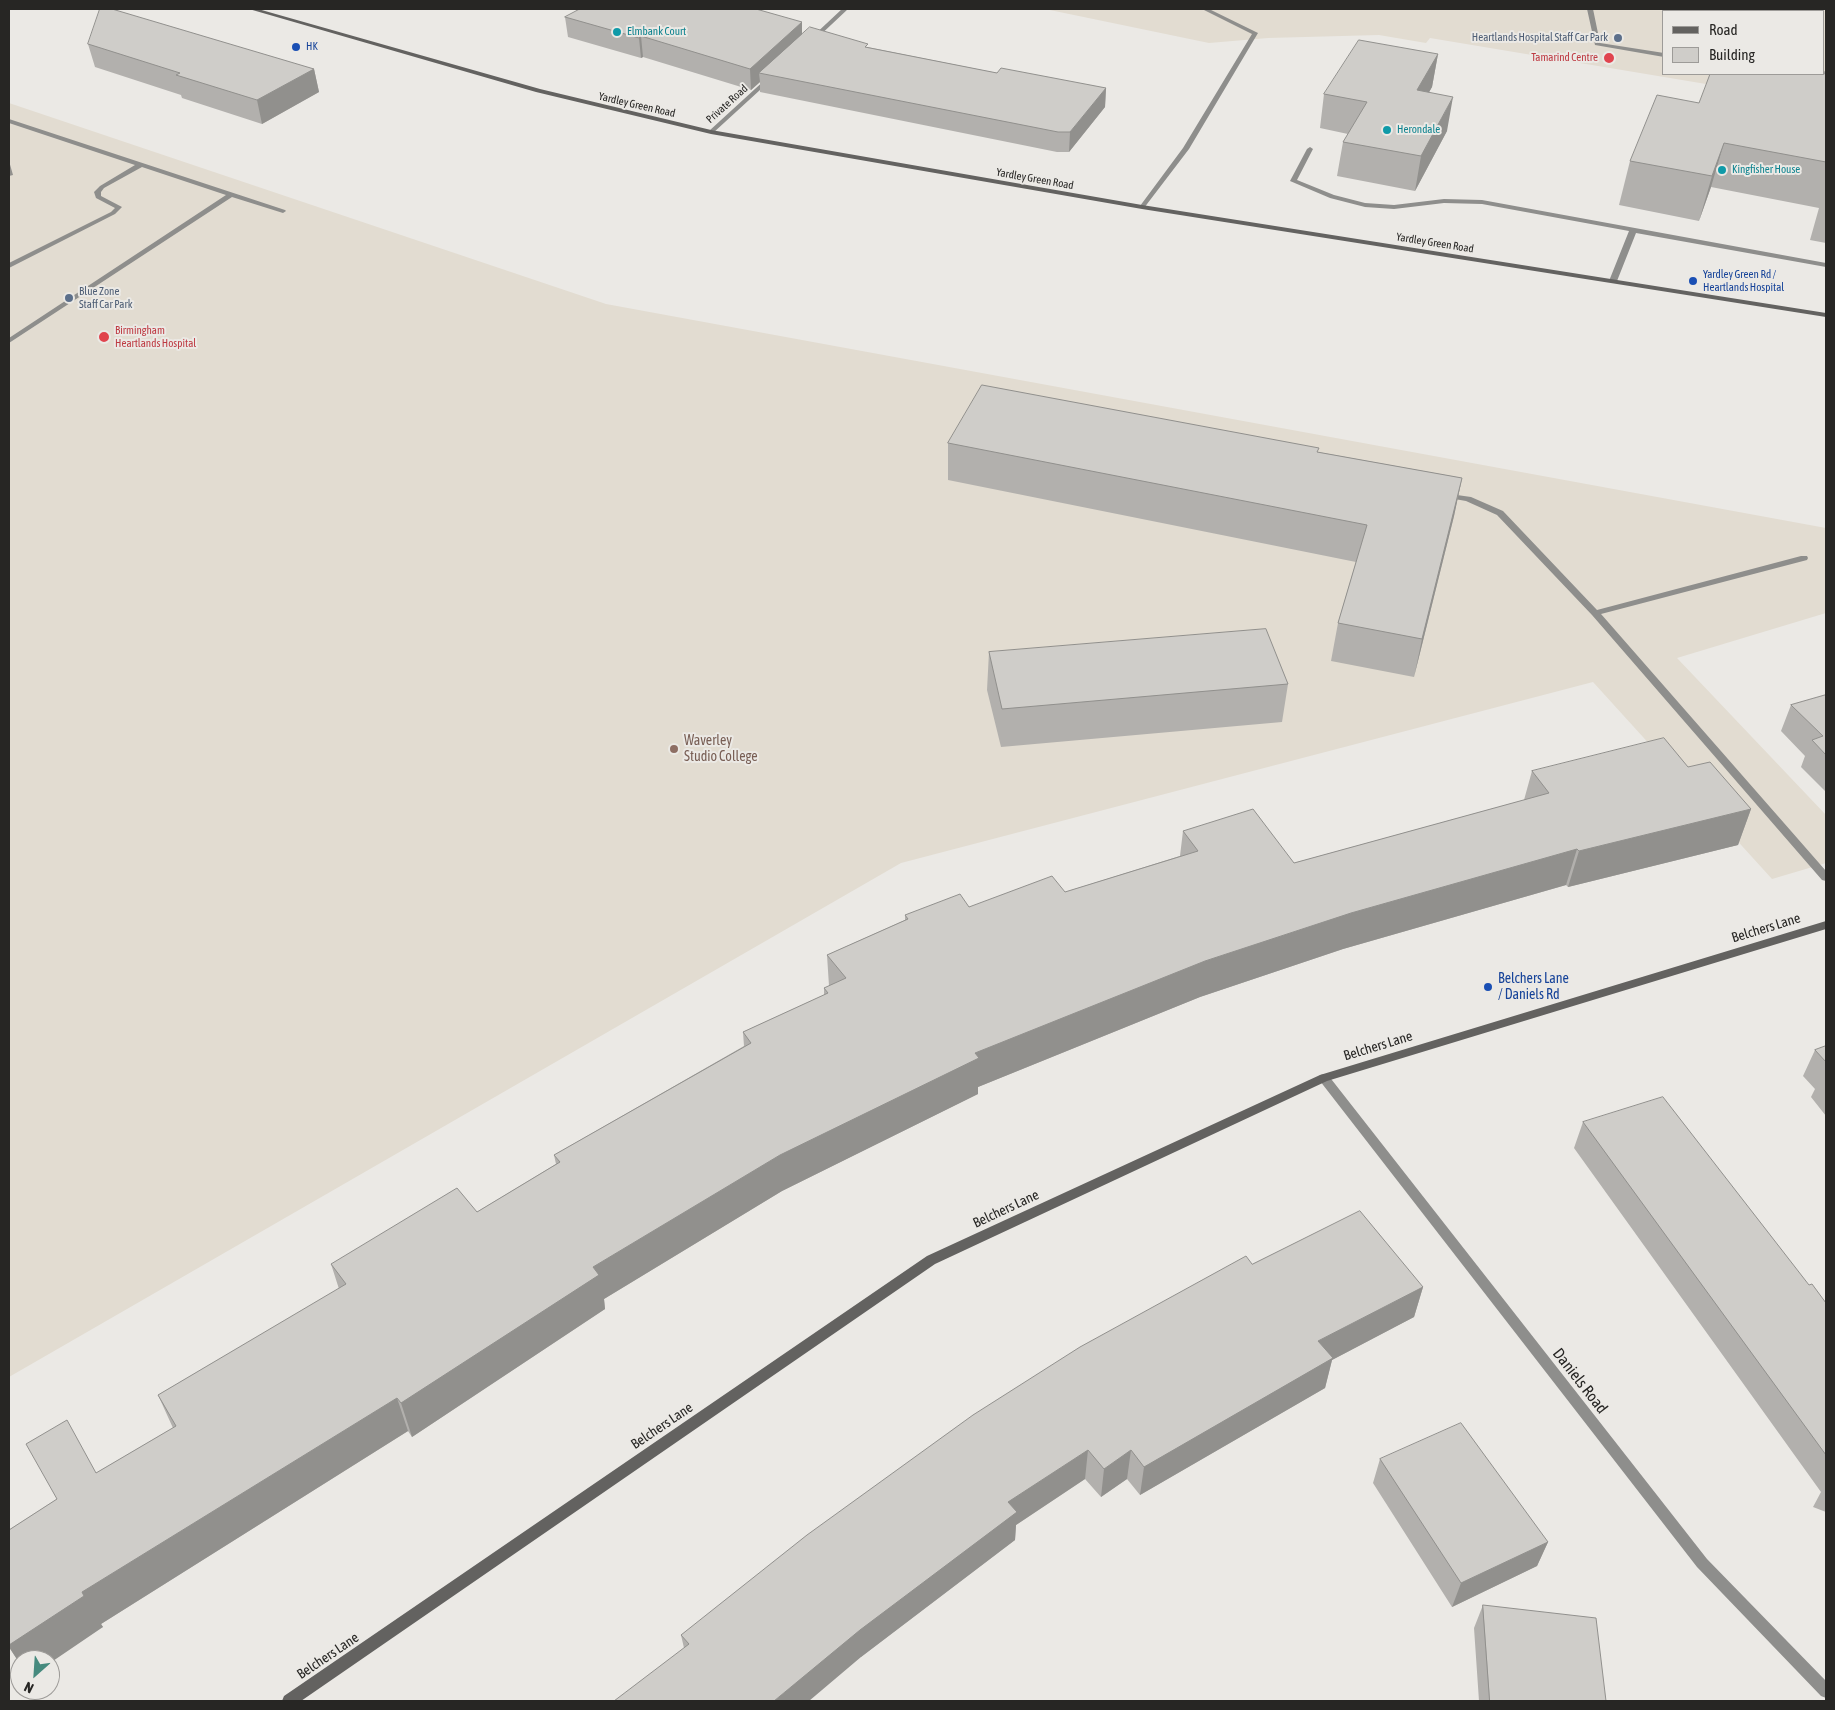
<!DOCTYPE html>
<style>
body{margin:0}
#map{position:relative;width:1835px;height:1710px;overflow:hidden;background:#ebe9e5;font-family:"Asap Condensed",sans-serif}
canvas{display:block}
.frame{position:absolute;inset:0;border:10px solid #272624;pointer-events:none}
.legend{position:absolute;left:1662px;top:10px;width:162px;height:65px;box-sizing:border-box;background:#ebe9e5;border:1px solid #9d9b98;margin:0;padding:6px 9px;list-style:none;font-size:15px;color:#272624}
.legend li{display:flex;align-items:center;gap:10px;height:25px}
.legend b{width:25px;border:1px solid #9d9b98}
.north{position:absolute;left:10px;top:1650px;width:50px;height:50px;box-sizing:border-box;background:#ebe9e5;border:1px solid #9d9b98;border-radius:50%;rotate:206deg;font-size:14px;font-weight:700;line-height:20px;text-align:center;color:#272624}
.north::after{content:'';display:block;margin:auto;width:18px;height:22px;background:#468a7e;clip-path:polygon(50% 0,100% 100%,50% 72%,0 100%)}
</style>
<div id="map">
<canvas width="1835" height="1710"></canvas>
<div class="frame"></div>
<ul class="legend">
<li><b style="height:6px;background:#636260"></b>Road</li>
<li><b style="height:14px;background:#cfcdc9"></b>Building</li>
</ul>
<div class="north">N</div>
</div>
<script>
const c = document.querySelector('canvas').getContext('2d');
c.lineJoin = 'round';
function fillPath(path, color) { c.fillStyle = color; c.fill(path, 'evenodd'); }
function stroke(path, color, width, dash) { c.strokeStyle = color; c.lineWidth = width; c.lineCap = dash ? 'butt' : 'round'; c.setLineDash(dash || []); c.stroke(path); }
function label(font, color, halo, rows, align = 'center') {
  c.font = font + ' "Asap Condensed",sans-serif'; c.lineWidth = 4; c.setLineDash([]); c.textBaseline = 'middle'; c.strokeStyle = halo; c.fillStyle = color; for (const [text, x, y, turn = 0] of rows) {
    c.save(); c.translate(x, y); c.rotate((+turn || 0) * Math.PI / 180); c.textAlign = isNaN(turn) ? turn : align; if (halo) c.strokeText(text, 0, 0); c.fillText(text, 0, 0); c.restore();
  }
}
fillPath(new Path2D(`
 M 1045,9 L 1826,9 L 1826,104 L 1430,38 L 1426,43 L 1379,35 L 1268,38 L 1209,43 ZM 1664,11 L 1824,11 L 1824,74 L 1664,74 Z
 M 9,103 L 606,304 L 1826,528 L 1826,613 L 1677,658 L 1826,815 L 1826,863 L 1772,879 L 1593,682 L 901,863 L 9,1377 Z`), '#e2dcd1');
fillPath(new Path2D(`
 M 1202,9 L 1209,9 L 1258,33 L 1189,149 L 1144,208 L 1140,208 L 1140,206 L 1183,148 L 1252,34 Z
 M 1587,9 L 1593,9 L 1600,43 L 1664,53 L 1664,57 L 1595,45 Z
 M 1763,9 L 1769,9 L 1770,11 L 1764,11 Z
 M 9,119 L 285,210 L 286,211 L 283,213 L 232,197 L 9,343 L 9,338 L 226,195 L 142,167 L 104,188 L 101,192 L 101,196 L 122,207 L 115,214 L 9,268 L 9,263 L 111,212 L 115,208 L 96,198 L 94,192 L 100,186 L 135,165 L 9,123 Z
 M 1310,147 L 1313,149 L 1297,180 L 1334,195 L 1365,203 L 1394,205 L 1444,199 L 1482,200 L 1826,263 L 1826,267 L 1636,233 L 1617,281 L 1613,283 L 1609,281 L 1629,231 L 1482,204 L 1444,203 L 1394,209 L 1365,207 L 1330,198 L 1290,181 L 1307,149 Z
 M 1443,493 L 1471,497 L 1503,511 L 1597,610 L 1801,556 L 1807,556 L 1808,558 L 1807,560 L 1601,614 L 1826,871 L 1826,881 L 1822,880 L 1592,615 L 1497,515 L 1466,501 L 1443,497 Z`), '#8e8e8c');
fillPath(new Path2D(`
 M 842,9 L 848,9 L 815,40 L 811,40 L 811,38 Z
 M 767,78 L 772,79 L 713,133 L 709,133 L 709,131 Z
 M 1324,1074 L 1328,1075 L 1707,1559 L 1826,1681 L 1826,1698 L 1821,1696 L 1697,1567 L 1320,1081 L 1318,1078 L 1320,1075 Z`), '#8e8e8c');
fillPath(new Path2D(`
 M 249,9 L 258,9 L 540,89 L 711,130 L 1142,205 L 1826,313 L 1826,317 L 1142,209 L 711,134 L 536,92 Z
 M 1826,921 L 1826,929 L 1327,1081 L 935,1264 L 301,1701 L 282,1701 L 284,1696 L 927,1256 L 1320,1075 Z`), '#636260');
fillPath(new Path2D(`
 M 565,17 L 802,22 L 802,34 L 997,73 L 1106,88 L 1105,107 L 1069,152 L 1057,152 L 760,92 L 760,82 L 751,90 L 643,57 L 641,58 L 568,37 Z
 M 88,44 L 314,69 L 319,92 L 262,124 L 182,98 L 181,95 L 95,67 Z
 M 1438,54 L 1432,87 L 1429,92 L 1447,131 L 1415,191 L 1337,176 L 1343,142 L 1348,134 L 1320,128 L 1324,94 Z
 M 1826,72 L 1826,243 L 1810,240 L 1819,208 L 1711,187 L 1699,221 L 1619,205 L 1630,161 L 1699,103 Z
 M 948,443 L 1318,452 L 1462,478 L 1454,516 L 1414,677 L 1331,661 L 1338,623 L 1356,562 L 948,480 Z
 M 989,652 L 1288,684 L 1282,722 L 1001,747 L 987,690 Z
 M 1826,695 L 1826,792 L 1801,767 L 1805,756 L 1781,731 L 1791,705 Z
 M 1688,767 L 1751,809 L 1738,845 L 1568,887 L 1566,885 L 1343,949 L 1200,997 L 978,1087 L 978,1094 L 782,1191 L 604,1299 L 605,1309 L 412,1437 L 408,1431 L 101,1624 L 103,1627 L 20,1660 L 20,1664 L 9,1647 L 9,1530 L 57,1499 L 96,1473 L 173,1428 L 158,1395 L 339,1289 L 331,1264 L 477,1212 L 556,1164 L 554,1155 L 744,1046 L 743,1032 L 824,995 L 824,988 L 829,986 L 827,955 L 905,920 L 905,915 L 969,907 L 1065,892 L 1180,856 L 1183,831 L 1294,863 L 1524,800 L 1532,771 Z
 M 1826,1046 L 1826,1116 L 1811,1097 L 1815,1089 L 1803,1076 L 1815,1050 Z
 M 1583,1122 L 1809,1285 L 1826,1303 L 1826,1512 L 1813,1507 L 1821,1492 L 1574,1148 Z
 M 1252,1264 L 1423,1287 L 1414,1317 L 1332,1360 L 1325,1388 L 1140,1495 L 1127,1479 L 1101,1497 L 1085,1479 L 1016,1525 L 1015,1540 L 861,1657 L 684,1648 L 681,1635 Z
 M 1380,1459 L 1548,1542 L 1537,1566 L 1452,1607 L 1373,1483 Z
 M 1483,1605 L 1606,1701 L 1479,1701 L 1474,1628 Z`), '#b2b0ad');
fillPath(new Path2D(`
 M 802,22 L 802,43 L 759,73 L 760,82 L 751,90 L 750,69 Z
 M 641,36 L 643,57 L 641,58 L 639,38 Z
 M 1438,54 L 1432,87 L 1411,124 L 1417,90 Z
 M 314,69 L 319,92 L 262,124 L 257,100 Z
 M 1106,88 L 1105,107 L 1069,152 L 1070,132 Z
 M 1453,97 L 1447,131 L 1415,191 L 1421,156 Z
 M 1724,143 L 1711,187 L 1699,221 L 1712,176 Z
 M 9,161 L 13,175 L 9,176 Z
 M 1462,478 L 1454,516 L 1414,677 L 1422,639 Z
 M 1751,809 L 1738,845 L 1568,887 L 1579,851 Z
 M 1577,849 L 1566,885 L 1343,949 L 1200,997 L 978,1087 L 978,1094 L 782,1191 L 604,1299 L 605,1309 L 412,1437 L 401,1403 L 593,1267 L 780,1155 L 975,1053 L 1205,961 L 1351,913 Z
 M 1423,1287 L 1414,1317 L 1332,1360 L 1325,1388 L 1140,1495 L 1144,1467 L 1318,1341 Z
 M 397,1398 L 408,1431 L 101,1624 L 103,1627 L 50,1663 L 50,1660 L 20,1660 L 20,1664 L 9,1647 L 9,1645 L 82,1592 Z
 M 1088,1450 L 1085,1479 L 1016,1525 L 1015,1540 L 861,1657 L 809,1701 L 774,1701 L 1008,1502 Z
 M 1131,1450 L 1127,1479 L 1101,1497 L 1104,1469 Z
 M 1548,1542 L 1537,1566 L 1452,1607 L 1461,1583 Z`), '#91908d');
const building = new Path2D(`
 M 100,9 L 112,9 L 314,69 L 257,100 L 176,75 L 180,73 L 88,44 Z
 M 580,9 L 756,9 L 802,22 L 750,69 L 641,36 L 639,38 L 565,17 Z
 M 810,27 L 868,44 L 865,47 L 997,73 L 1001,68 L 1106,88 L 1070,132 L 1058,132 L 759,73 Z
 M 1359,40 L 1438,54 L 1417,90 L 1453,97 L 1421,156 L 1343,142 L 1367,102 L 1324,94 Z
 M 1824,72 L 1826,72 L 1826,162 L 1724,143 L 1712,176 L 1630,161 L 1657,95 L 1699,103 L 1710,74 L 1824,74 Z
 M 982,385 L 1319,448 L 1317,452 L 1462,478 L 1422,639 L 1338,623 L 1367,525 L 948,443 Z
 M 1266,629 L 1288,684 L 1002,709 L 989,652 Z
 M 1826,695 L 1826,755 L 1812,740 L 1823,736 L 1791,705 Z
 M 1664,738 L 1688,767 L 1710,762 L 1751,809 L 1579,851 L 1577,849 L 1351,913 L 1205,961 L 975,1053 L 979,1058 L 780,1155 L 593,1267 L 599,1275 L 401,1403 L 397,1398 L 82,1592 L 84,1596 L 9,1645 L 9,1530 L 57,1499 L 26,1444 L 67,1420 L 96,1473 L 176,1426 L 158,1395 L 346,1284 L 331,1264 L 457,1188 L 477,1212 L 560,1162 L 554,1155 L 751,1043 L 743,1032 L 828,993 L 824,988 L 846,978 L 827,955 L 908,919 L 905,915 L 960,894 L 969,907 L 1052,876 L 1065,892 L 1198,851 L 1183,831 L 1253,809 L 1294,863 L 1549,793 L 1532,771 Z
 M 1826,1046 L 1826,1062 L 1815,1050 Z
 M 1663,1097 L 1809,1285 L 1812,1284 L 1826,1303 L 1826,1455 L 1583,1122 Z
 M 1360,1211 L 1423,1287 L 1318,1341 L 1333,1358 L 1144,1467 L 1131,1450 L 1104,1469 L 1088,1450 L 1008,1502 L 1017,1512 L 860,1630 L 774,1701 L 614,1701 L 689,1644 L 681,1635 L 807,1535 L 973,1415 L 1080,1347 L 1246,1256 L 1252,1264 Z
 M 1461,1423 L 1548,1542 L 1461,1583 L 1380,1459 Z
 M 1483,1605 L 1596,1618 L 1606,1701 L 1490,1701 Z`);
fillPath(building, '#cfcdc9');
stroke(building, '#91908d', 1);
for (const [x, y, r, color] of [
 [617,32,5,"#0f9aa8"],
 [1618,38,5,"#5c6f8a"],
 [296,47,5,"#1a4fb4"],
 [1609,58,6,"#e0444e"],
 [1387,130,5,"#0f9aa8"],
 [1722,170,5,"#0f9aa8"],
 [1693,281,5,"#1a4fb4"],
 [69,298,5,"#5c6f8a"],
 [104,337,6,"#e0444e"],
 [674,749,5,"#8d6e63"],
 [1488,987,5,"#1a4fb4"]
]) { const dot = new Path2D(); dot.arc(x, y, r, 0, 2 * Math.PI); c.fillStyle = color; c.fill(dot); stroke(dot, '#ebe9e5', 2); }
label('11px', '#0d838f', '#ebe9e5', [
 ["Elmbank Court",627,32],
 ["Herondale",1397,130],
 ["Kingfisher House",1732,170]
], 'left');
label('11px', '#4e5e75', '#ebe9e5', [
 ["Heartlands Hospital Staff Car Park",1608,38],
 ["Blue Zone",79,292,"left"],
 ["Staff Car Park",79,305,"left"]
], 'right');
label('11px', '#164399', '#ebe9e5', [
 ["HK",306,47],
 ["Yardley Green Rd /",1703,275],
 ["Heartlands Hospital",1703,288]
], 'left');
label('11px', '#be3a42', '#ebe9e5', [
 ["Tamarind Centre",1598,58],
 ["Birmingham",115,331,"left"],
 ["Heartlands Hospital",115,344,"left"]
], 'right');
label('11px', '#272624', '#ebe9e5', [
 ["Private Road",727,104,-42],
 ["Yardley Green Road",637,105,13],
 ["Yardley Green Road",1035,179,10],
 ["Yardley Green Road",1435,243,9]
]);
label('14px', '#785e54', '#ebe9e5', [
 ["Waverley",684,741],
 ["Studio College",684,757]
], 'left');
label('14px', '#272624', '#ebe9e5', [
 ["Belchers Lane",1766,928,-17],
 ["Belchers Lane",1378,1046,-17],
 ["Belchers Lane",1006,1209,-25],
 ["Belchers Lane",662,1426,-34],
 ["Belchers Lane",328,1656,-34]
]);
label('14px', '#164399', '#ebe9e5', [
 ["Belchers Lane",1498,979],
 ["/ Daniels Rd",1498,995]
], 'left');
label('16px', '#272624', '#ebe9e5', [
 ["Daniels Road",1580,1381,52]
]);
</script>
